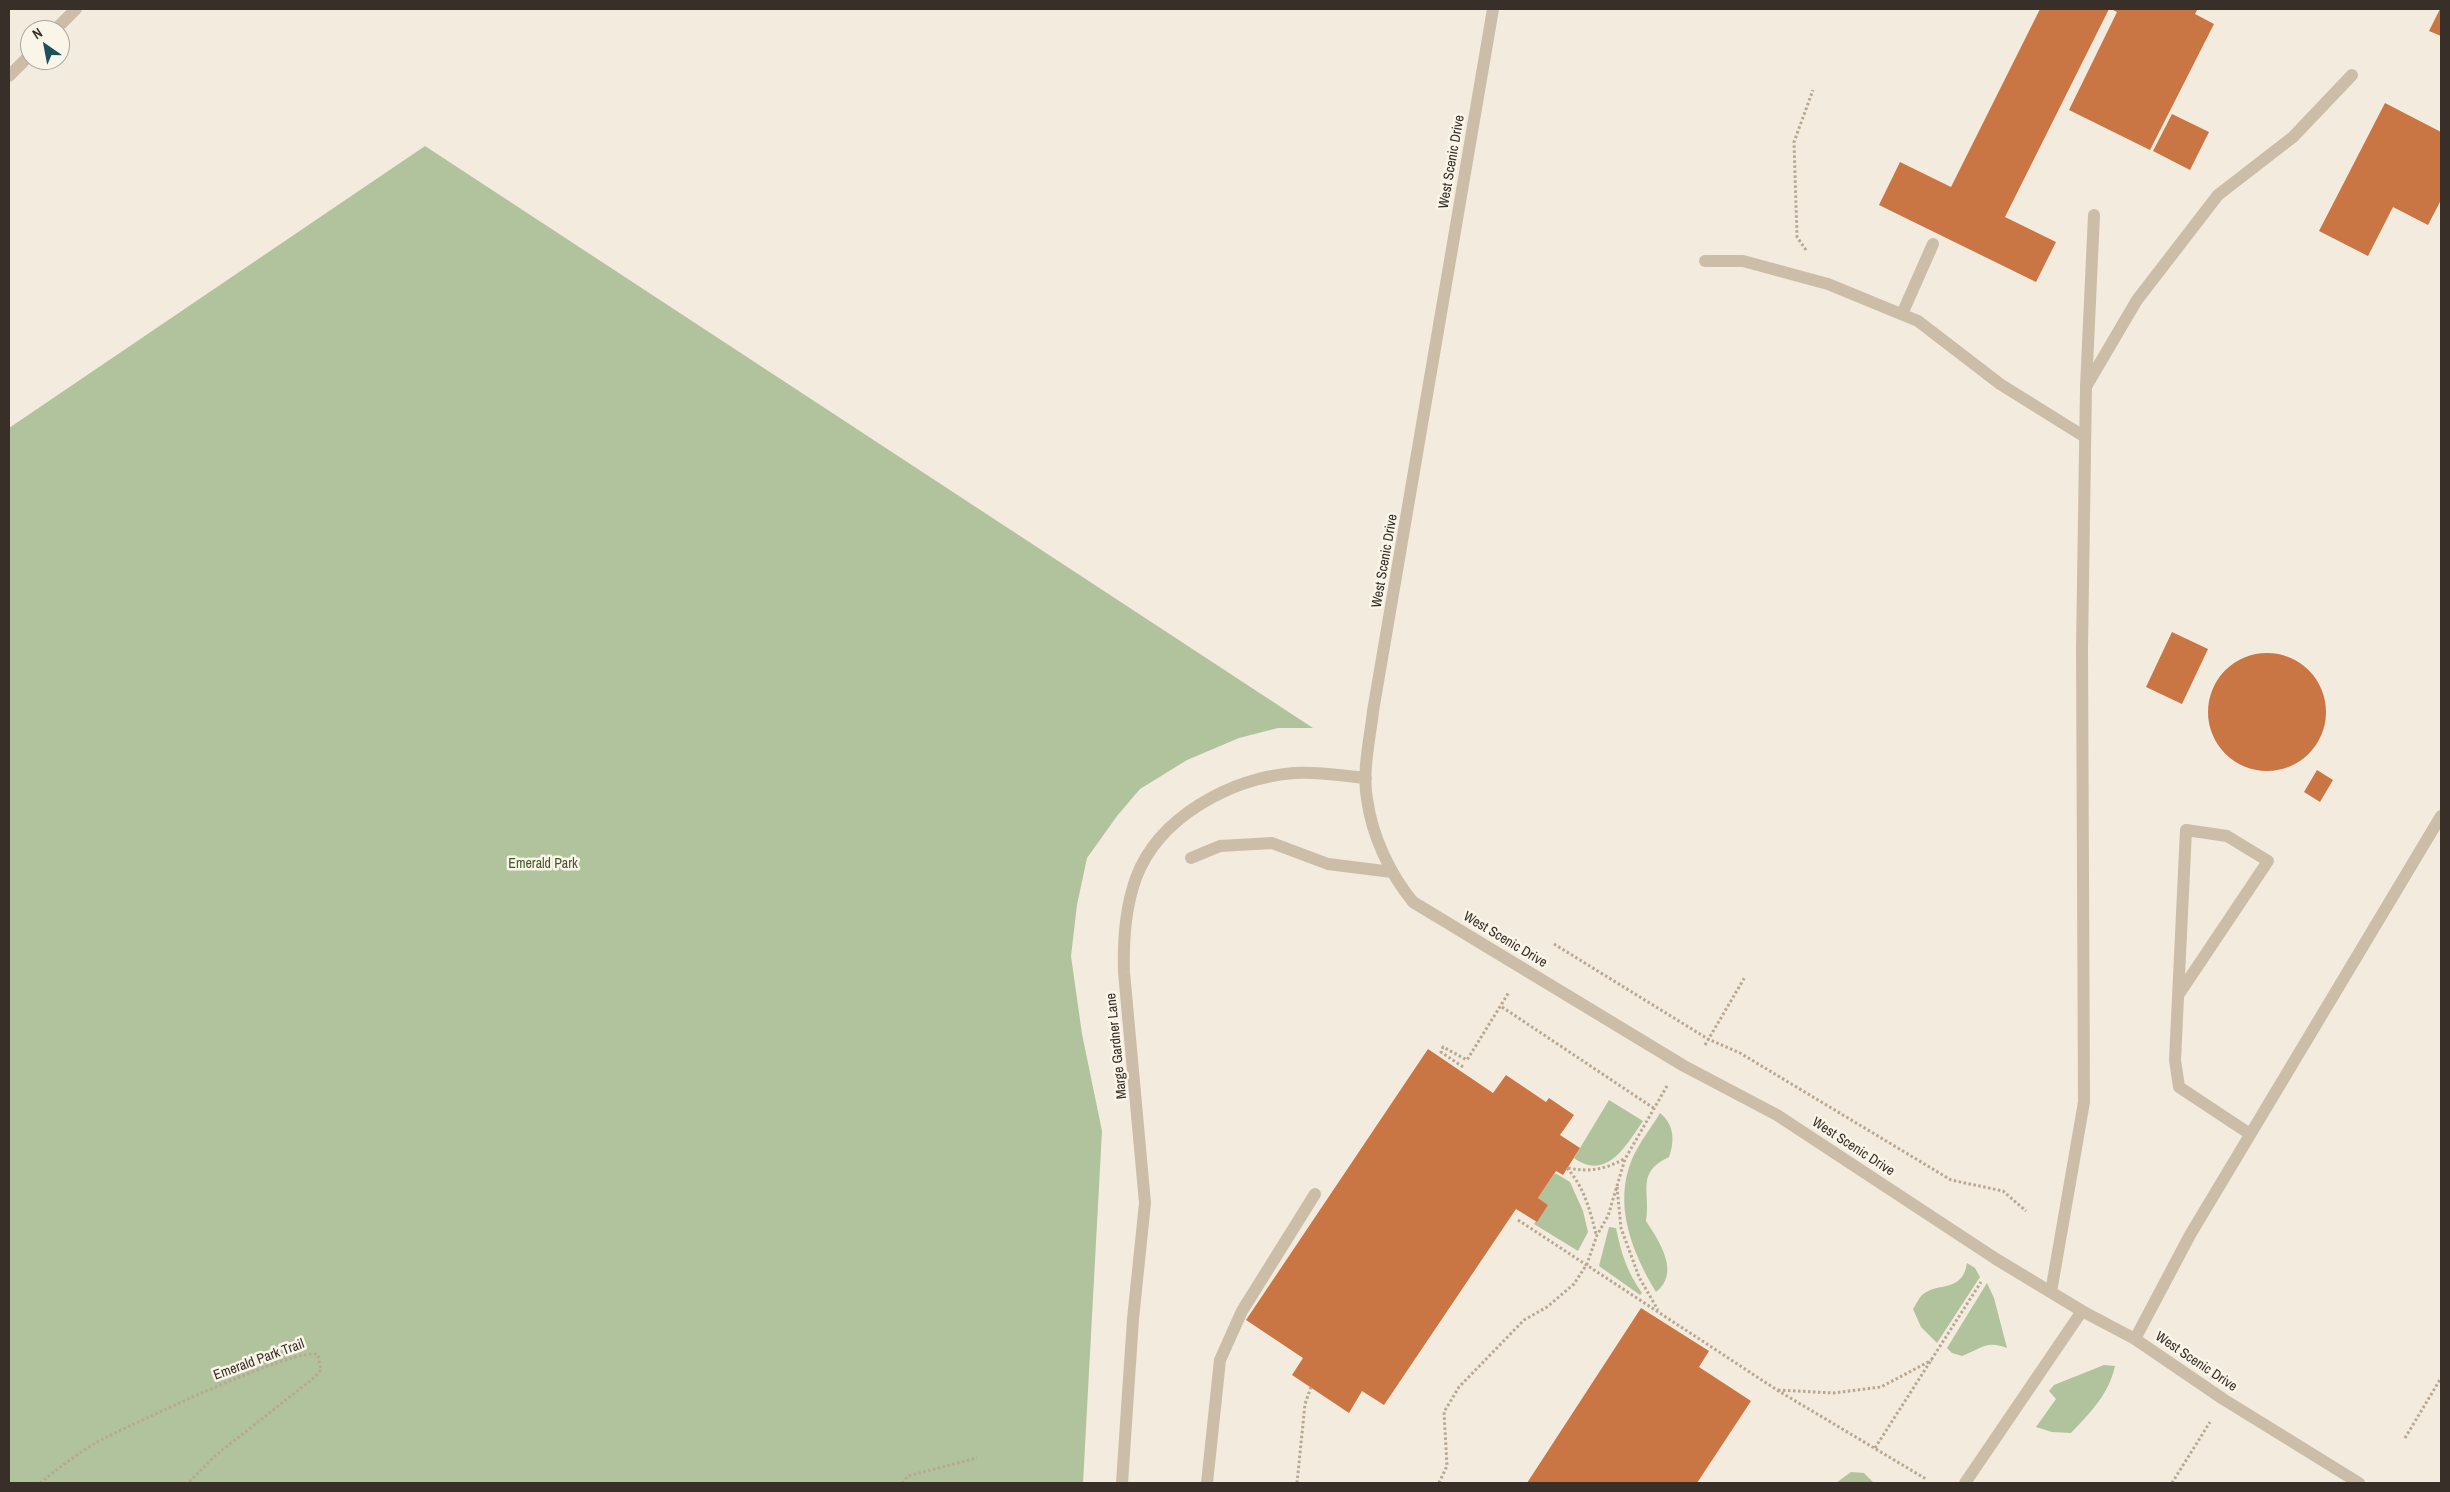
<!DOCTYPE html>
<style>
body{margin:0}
#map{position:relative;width:2450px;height:1492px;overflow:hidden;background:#f3ebdd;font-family:"Archivo Narrow",sans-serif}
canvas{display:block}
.frame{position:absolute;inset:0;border:10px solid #382f28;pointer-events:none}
.north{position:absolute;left:20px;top:20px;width:50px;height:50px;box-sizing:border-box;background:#faf5e9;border:1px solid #aca69c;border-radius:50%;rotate:327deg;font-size:14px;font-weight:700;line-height:20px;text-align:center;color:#382f28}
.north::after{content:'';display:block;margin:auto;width:18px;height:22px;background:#1c505b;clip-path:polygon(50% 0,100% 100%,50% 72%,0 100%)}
</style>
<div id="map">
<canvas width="2450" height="1492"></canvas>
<div class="frame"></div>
<div class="north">N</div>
</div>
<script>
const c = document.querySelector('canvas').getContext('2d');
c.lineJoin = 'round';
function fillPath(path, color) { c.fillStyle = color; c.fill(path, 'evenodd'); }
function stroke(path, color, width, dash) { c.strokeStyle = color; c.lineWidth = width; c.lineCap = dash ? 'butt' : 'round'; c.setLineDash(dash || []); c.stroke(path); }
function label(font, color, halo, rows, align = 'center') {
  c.font = font + ' "Archivo Narrow",sans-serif'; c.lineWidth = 5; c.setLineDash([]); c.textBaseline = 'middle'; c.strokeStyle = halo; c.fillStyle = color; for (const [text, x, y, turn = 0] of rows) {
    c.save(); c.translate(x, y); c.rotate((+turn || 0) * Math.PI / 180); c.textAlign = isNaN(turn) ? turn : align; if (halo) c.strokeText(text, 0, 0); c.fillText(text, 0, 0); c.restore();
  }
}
fillPath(new Path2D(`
 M 425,146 L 1313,728 L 1278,728 L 1239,738 L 1187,760 L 1140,789 L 1117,816 L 1087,858 L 1077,905 L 1071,956 L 1082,1034 L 1102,1131 L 1083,1483 L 9,1483 L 9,428 Z
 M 1609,1100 L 1643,1121 C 1627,1144 1607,1182 1574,1158 Z
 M 1660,1113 C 1674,1124 1675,1141 1669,1157 C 1635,1173 1651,1191 1646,1221 C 1659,1241 1681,1273 1656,1292 C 1632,1252 1613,1205 1632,1159 C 1639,1143 1651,1128 1660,1113 Z
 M 1555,1173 L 1570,1182 L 1583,1211 L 1588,1232 L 1578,1251 L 1534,1224 L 1548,1205 L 1538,1198 Z
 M 1609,1227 L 1616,1228 C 1621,1253 1627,1272 1642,1293 L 1640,1295 L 1599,1266 Z
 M 1967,1263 L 1975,1268 L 1980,1277 L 1937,1343 L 1921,1327 L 1913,1309 C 1916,1305 1918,1299 1922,1295 C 1938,1281 1962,1294 1967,1263 Z
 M 1987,1283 L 1994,1298 L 2007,1348 C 1986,1340 1981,1349 1962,1356 L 1952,1353 L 1947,1348 Z
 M 2104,1365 L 2115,1366 C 2109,1394 2090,1413 2071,1433 L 2052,1432 L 2036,1427 L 2056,1399 L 2049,1391 L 2054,1385 Z
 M 1851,1472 L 1864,1473 L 1874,1483 L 1836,1483 Z`), '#b1c39c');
fillPath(new Path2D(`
 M 2040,9 L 2109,9 L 2005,217 L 2056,242 L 2036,282 L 1879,205 L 1900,162 L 1951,187 Z
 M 2111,9 L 2195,9 L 2197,10 L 2195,14 L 2214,24 L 2150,150 L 2069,110 L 2117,12 Z
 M 2440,9 L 2441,9 L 2441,36 L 2429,31 Z
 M 2385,103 L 2441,132 L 2441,200 L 2428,225 L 2393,207 L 2368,256 L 2319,231 Z
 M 2172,114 L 2209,132 L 2190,170 L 2153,151 Z
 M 2172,632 L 2208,649 L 2182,704 L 2146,687 Z
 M2208 712a59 59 0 1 1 118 0a59 59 0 1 1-118 0Z
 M 2317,770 L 2333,780 L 2320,802 L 2304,792 Z
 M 1428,1049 L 1493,1093 L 1506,1075 L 1546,1102 L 1549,1098 L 1574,1115 L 1560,1135 L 1580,1148 L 1563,1175 L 1556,1171 L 1538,1198 L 1548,1205 L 1537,1222 L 1516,1209 L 1384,1405 L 1362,1391 L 1349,1413 L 1292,1375 L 1303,1358 L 1246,1320 Z
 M 1641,1308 L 1709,1351 L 1699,1367 L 1751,1401 L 1697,1483 L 1527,1483 Z`), '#ca7544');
stroke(new Path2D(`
 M 1806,250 L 1797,237 L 1794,142 L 1813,90
 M 1554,944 L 1708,1039 L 1740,1053 L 1951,1180 L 2003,1191 L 2026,1211
 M 1502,1007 L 1655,1109
 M 1705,1045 L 1745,977
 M 1463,1067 L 1441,1052 L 1443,1047 L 1467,1060 L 1509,992
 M 1567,1168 C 1584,1187 1590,1210 1596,1234
 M 1568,1168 C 1589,1172 1604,1170 1624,1159
 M 1617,1187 L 1621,1228 L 1639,1277 L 1658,1310
 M 1518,1220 L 1777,1390 L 1926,1479
 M 1778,1390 L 1833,1393 L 1881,1387 L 1932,1360
 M 2405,1438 L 2441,1378
 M 1875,1448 L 1981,1282
 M 40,1483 C 59,1468 78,1453 99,1441 C 126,1427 300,1344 318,1355 L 321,1370 L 315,1377 L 216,1455 L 188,1483
 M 902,1483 L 908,1476 L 977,1458
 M 1297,1483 L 1305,1404 L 1311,1387
 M 1439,1483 L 1447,1466 L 1444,1412 L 1459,1387 L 1524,1320 L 1547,1307 L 1574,1284 L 1587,1264 L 1597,1235 L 1608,1216 L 1625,1159 L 1667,1086
 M 2172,1483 L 2210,1422`), '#b8a792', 3, [2.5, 2.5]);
stroke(new Path2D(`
 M 1493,9 L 1373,711 C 1370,739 1362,771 1367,799 C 1372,836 1390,874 1413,902 L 1684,1066 L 1777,1115 L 1996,1259 L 2082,1311 L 2135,1339 L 2223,1399 L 2359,1483
 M 55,30 L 76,9
 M 9,76 L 30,55
 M 1705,261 L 1743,261 L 1828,284 L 1918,321 L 2000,384 L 2085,437
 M 1902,314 L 1933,244
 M 2087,385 L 2137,300 L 2218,195 L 2293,137 L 2352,75
 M 1191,858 L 1220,846 L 1272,843 L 1328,864 L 1392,872
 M 2179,994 L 2268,861 L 2227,836 L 2186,830 L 2175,1060 L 2179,1087 L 2250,1134
 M 2051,1292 L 2084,1102 L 2082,648 L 2086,387 L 2094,215
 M 2135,1339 L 2190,1235 L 2441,816
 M 1122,1483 L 1133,1319 L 1145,1203 L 1124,972 C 1123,939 1125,908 1136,878 C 1159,816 1232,778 1294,773 C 1317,771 1343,776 1366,778
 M 1207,1483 L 1220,1360 L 1242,1311 L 1315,1194
 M 1965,1483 L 2082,1311`), '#ccbda8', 12);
label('14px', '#382f28', '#faf5e9', [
 ["West Scenic Drive",1452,162,-80],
 ["West Scenic Drive",1385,561,-80],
 ["West Scenic Drive",1505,940,31],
 ["Marge Gardner Lane",1117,1046,-96],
 ["West Scenic Drive",1853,1147,33],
 ["Emerald Park Trail",259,1360,-20],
 ["West Scenic Drive",2196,1362,34]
]);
label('14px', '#42572b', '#faf5e9', [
 ["Emerald Park",543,864]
]);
</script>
